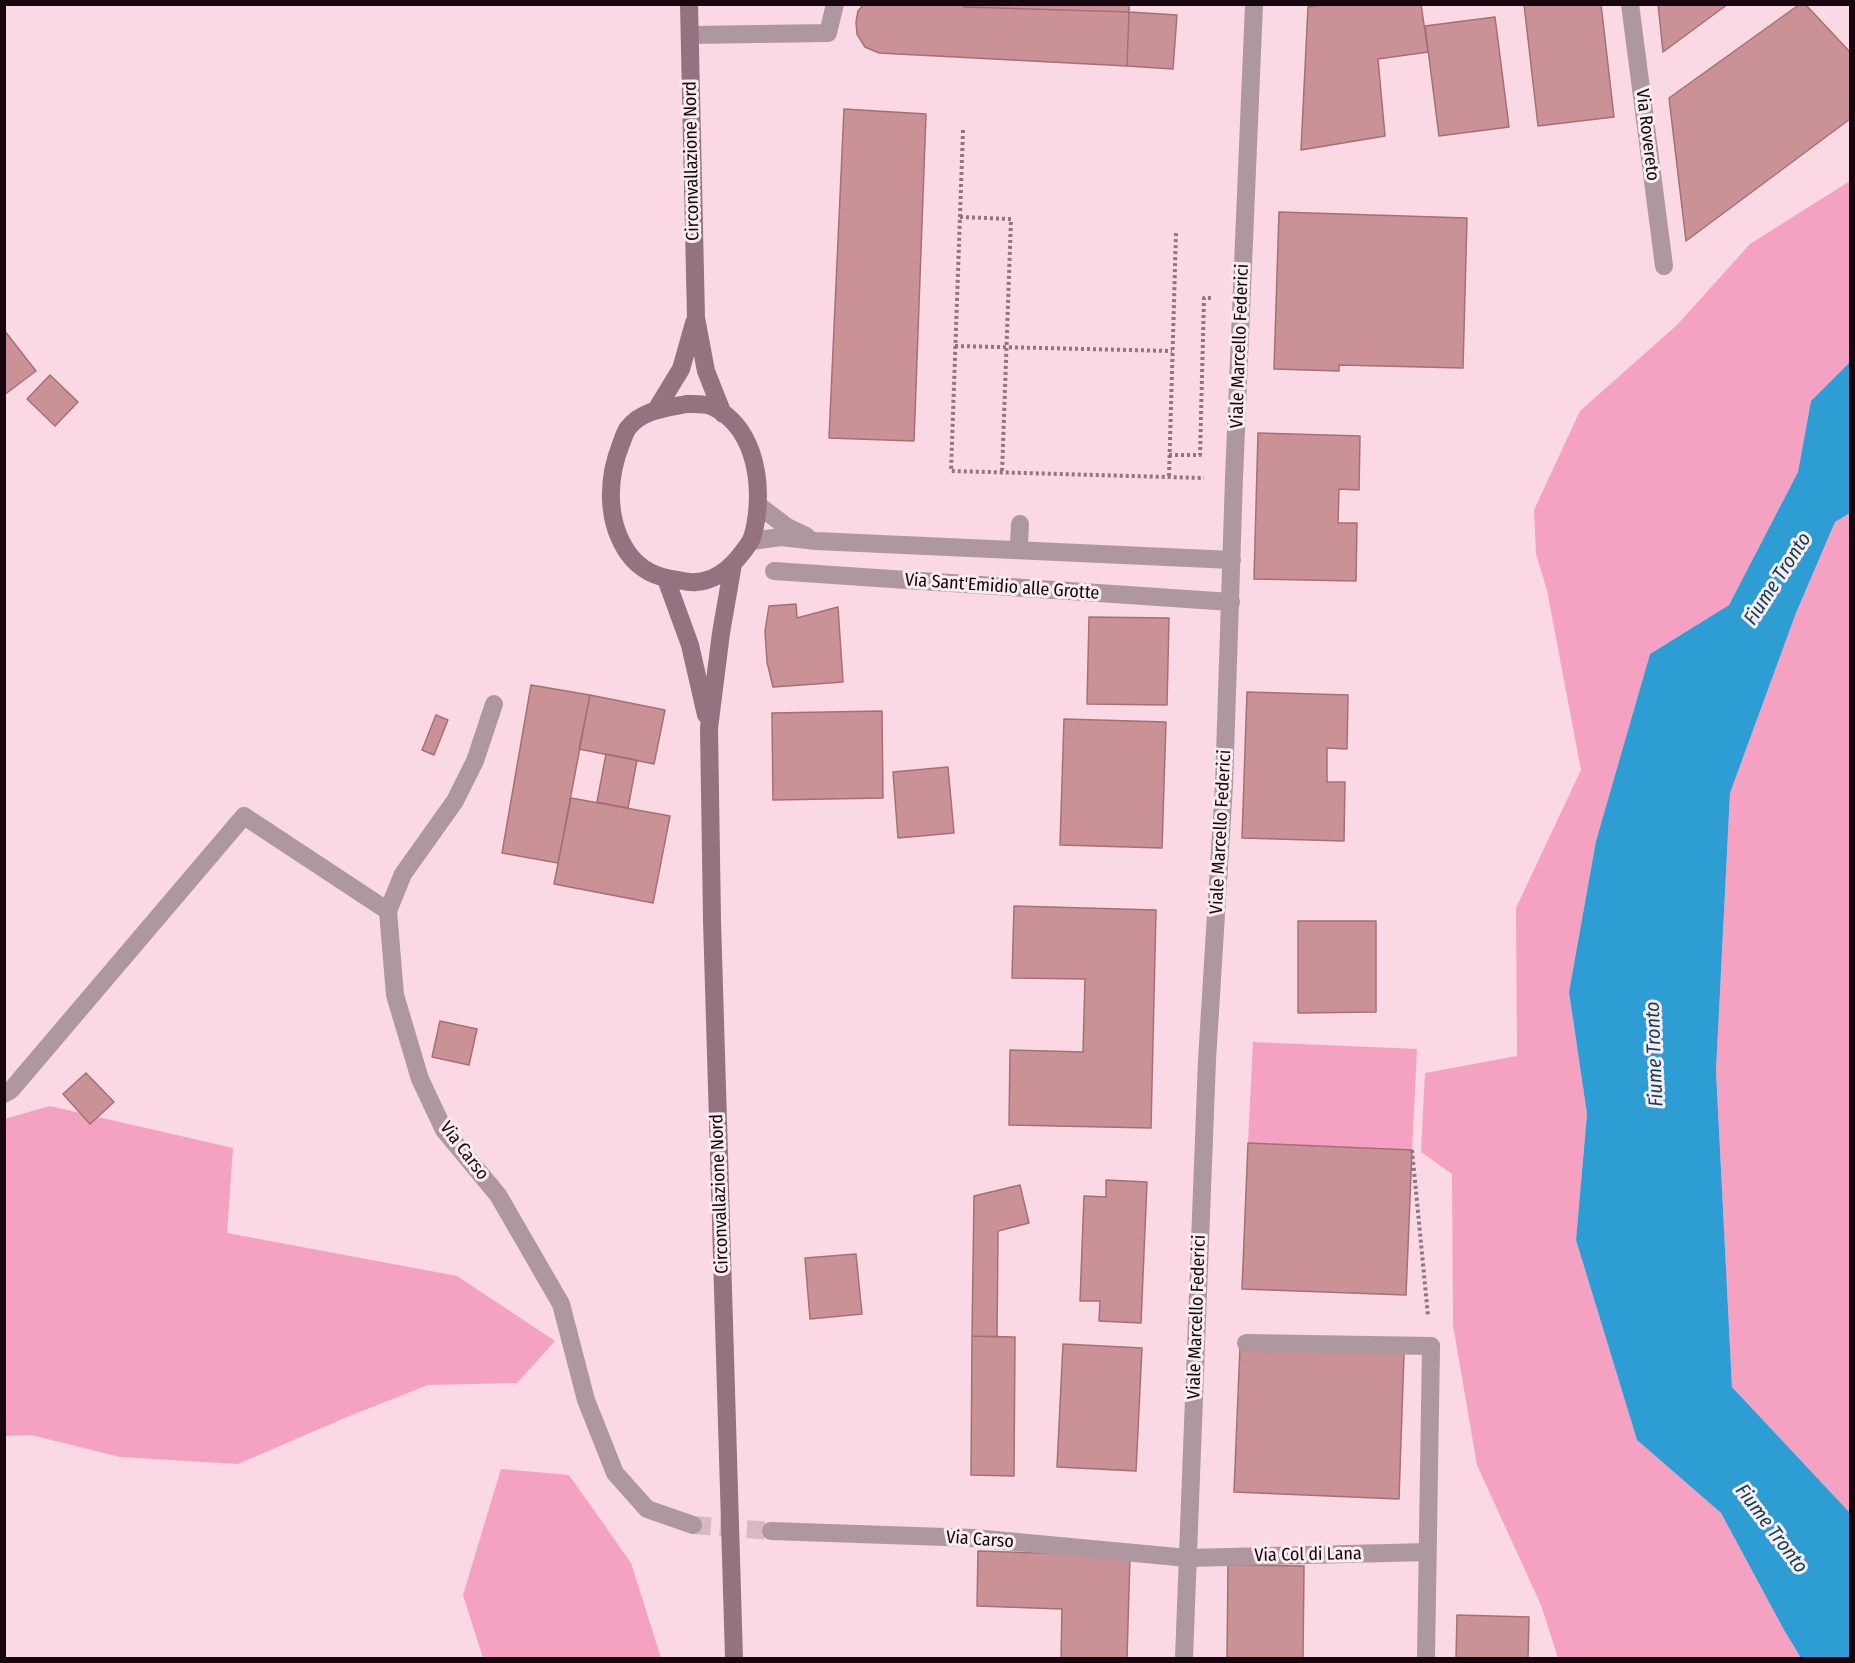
<!DOCTYPE html>
<style>
body{margin:0}
#map{position:relative;width:1855px;height:1663px;overflow:hidden;background:#fad8e4;font-family:"Fira Sans Condensed",sans-serif}
canvas{display:block}
.frame{position:absolute;inset:0;border:6px solid #17060d;pointer-events:none}
</style>
<div id="map">
<canvas width="1855" height="1663"></canvas>
<div class="frame"></div>
</div>
<script>
const c = document.querySelector('canvas').getContext('2d');
c.lineJoin = 'round';
function fillPath(path, color) { c.fillStyle = color; c.fill(path, 'evenodd'); }
function stroke(path, color, width, dash) { c.strokeStyle = color; c.lineWidth = width; c.lineCap = dash ? 'butt' : 'round'; c.setLineDash(dash || []); c.stroke(path); }
function label(font, color, halo, rows, align = 'center') {
  c.font = font + ' "Fira Sans Condensed",sans-serif'; c.lineWidth = 6; c.setLineDash([]); c.textBaseline = 'middle'; c.strokeStyle = halo; c.fillStyle = color; for (const [text, x, y, turn = 0] of rows) {
    c.save(); c.translate(x, y); c.rotate((+turn || 0) * Math.PI / 180); c.textAlign = isNaN(turn) ? turn : align; if (halo) c.strokeText(text, 0, 0); c.fillText(text, 0, 0); c.restore();
  }
}
fillPath(new Path2D(`
 M 1850,181 L 1850,362 L 1811,401 L 1798,472 L 1729,605 L 1650,654 L 1596,841 L 1569,992 L 1587,1114 L 1576,1240 L 1637,1440 L 1721,1513 L 1784,1630 L 1801,1658 L 1558,1658 L 1541,1605 L 1477,1465 L 1453,1325 L 1452,1174 L 1421,1152 L 1425,1073 L 1517,1056 L 1516,908 L 1581,770 L 1547,590 L 1536,554 L 1534,510 L 1580,411 L 1677,325 L 1750,244 Z
 M 1850,513 L 1850,1513 L 1732,1387 L 1716,1071 L 1730,793 L 1796,613 L 1835,522 Z
 M 1253,1042 L 1417,1049 L 1412,1150 L 1248,1143 Z
 M 50,1106 L 233,1148 L 227,1233 L 457,1276 L 555,1341 L 517,1383 L 428,1385 L 347,1417 L 238,1464 L 120,1457 L 31,1435 L 5,1436 L 4,1119 Z
 M 501,1469 L 569,1475 L 631,1563 L 661,1658 L 483,1658 L 463,1595 Z`), '#f5a1c2');
fillPath(new Path2D(`
 M 1850,362 L 1850,513 L 1835,522 L 1796,613 L 1730,793 L 1716,1071 L 1732,1387 L 1850,1513 L 1850,1658 L 1801,1658 L 1784,1630 L 1721,1513 L 1637,1440 L 1576,1240 L 1587,1114 L 1569,992 L 1596,841 L 1650,654 L 1729,605 L 1798,472 L 1811,401 Z`), '#2d9dd3');
const building = new Path2D(`
 M 864,4 L 964,4 L 964,7 L 1129,12 L 1127,66 L 879,53 L 865,47 L 857,34 L 856,22 L 858,11 Z
 M 964,4 L 1129,4 L 1129,12 L 964,7 Z
 M 1329,4 L 1421,4 L 1428,52 L 1378,59 L 1385,136 L 1301,150 L 1308,7 Z
 M 1524,4 L 1601,4 L 1614,117 L 1538,126 Z
 M 1658,4 L 1728,4 L 1663,52 Z
 M 1800,4 L 1805,4 L 1850,52 L 1850,119 L 1686,241 L 1669,98 Z
 M 1129,12 L 1177,15 L 1173,69 L 1127,66 Z
 M 1495,17 L 1509,127 L 1439,136 L 1425,26 Z
 M 844,109 L 926,114 L 914,441 L 829,438 Z
 M 1279,212 L 1467,218 L 1463,368 L 1339,365 L 1339,371 L 1274,369 Z
 M 4,330 L 36,371 L 4,395 Z
 M 50,375 L 78,402 L 55,426 L 27,399 Z
 M 1258,433 L 1360,436 L 1359,490 L 1339,489 L 1338,523 L 1357,523 L 1356,581 L 1254,579 Z
 M 796,604 L 797,618 L 838,607 L 843,682 L 773,687 L 767,662 L 765,631 L 769,606 Z
 M 1089,617 L 1169,618 L 1167,705 L 1087,704 Z
 M 531,685 L 590,695 L 558,863 L 502,853 Z
 M 1247,692 L 1348,695 L 1347,749 L 1327,748 L 1327,782 L 1345,782 L 1344,841 L 1242,838 Z
 M 590,695 L 665,710 L 654,764 L 579,749 Z
 M 882,711 L 883,798 L 773,800 L 772,713 Z
 M 436,715 L 448,720 L 434,755 L 422,750 Z
 M 1064,719 L 1166,722 L 1162,848 L 1060,845 Z
 M 606,754 L 637,760 L 628,808 L 597,802 Z
 M 948,767 L 954,833 L 898,838 L 893,772 Z
 M 571,798 L 670,816 L 653,903 L 554,884 Z
 M 1014,906 L 1156,910 L 1151,1128 L 1009,1125 L 1010,1050 L 1083,1052 L 1085,979 L 1012,978 Z
 M 1298,921 L 1376,921 L 1376,1012 L 1298,1013 Z
 M 440,1021 L 477,1029 L 469,1065 L 432,1057 Z
 M 86,1073 L 114,1102 L 90,1124 L 63,1094 Z
 M 1248,1143 L 1412,1150 L 1406,1295 L 1242,1289 Z
 M 1106,1180 L 1147,1182 L 1141,1323 L 1099,1321 L 1100,1301 L 1080,1301 L 1084,1196 L 1106,1197 Z
 M 1020,1185 L 1029,1223 L 998,1231 L 997,1337 L 972,1336 L 974,1196 Z
 M 856,1254 L 862,1314 L 810,1319 L 805,1258 Z
 M 972,1336 L 1015,1337 L 1014,1476 L 971,1475 Z
 M 1063,1344 L 1142,1348 L 1136,1471 L 1057,1467 Z
 M 1240,1347 L 1404,1353 L 1399,1499 L 1234,1492 Z
 M 978,1551 L 1130,1556 L 1127,1658 L 1061,1658 L 1062,1609 L 977,1606 Z
 M 1228,1565 L 1304,1566 L 1303,1658 L 1227,1658 Z
 M 1457,1615 L 1529,1617 L 1528,1658 L 1456,1658 Z`);
fillPath(building, '#ca9296');
stroke(building, '#a57074', 1.5);
stroke(new Path2D(`
 M 693,1525 L 771,1531`), '#d8b8c4', 18, [18, 9]);
stroke(new Path2D(`
 M 963,130 L 951,471 L 1204,478
 M 960,217 L 1011,219 L 1002,473
 M 955,346 L 1172,351
 M 1169,455 L 1200,455 L 1204,298 L 1213,298
 M 1169,476 L 1176,233
 M 1412,1150 L 1428,1316`), '#90767f', 4, [3, 3]);
stroke(new Path2D(`
 M 690,35 L 828,33 L 835,4
 M 1019,543 L 1020,524
 M 4,1094 L 11,1090 L 244,816 L 388,911
 M 1246,1343 L 1431,1346`), '#af979f', 18);
stroke(new Path2D(`
 M 1630,4 L 1664,266
 M 774,571 L 1231,602
 M 494,704 L 475,761 L 455,801 L 403,874 L 388,911 L 395,995 L 420,1079 L 444,1130 L 498,1195 L 561,1304 L 586,1400 L 615,1473 L 647,1509 L 693,1525
 M 771,1531 L 974,1538 L 1188,1558 L 1428,1552
 M 1426,1658 L 1431,1346`), '#af979f', 18);
stroke(new Path2D(`
 M 758,505 L 787,527 L 806,536
 M 751,541 L 781,537 L 816,541 L 1232,560
 M 1184,1658 L 1207,1060 L 1224,785 L 1234,478 L 1254,4`), '#af979f', 18);
stroke(new Path2D(`
 M 689,4 L 696,318 L 706,371 L 723,414
 M 686,404 C 694,404 706,403 713,407 C 752,426 761,474 757,513 C 756,522 755,531 751,540 C 748,546 742,553 738,558 C 727,571 713,581 696,582 C 690,583 683,581 678,580 C 657,578 640,570 628,553 C 606,521 607,479 621,444 C 623,439 625,432 628,428 C 642,410 666,408 686,404 Z
 M 656,410 L 681,369 L 694,323
 M 733,564 L 721,633 L 709,728 L 712,920 L 734,1658
 M 666,579 L 690,645 L 706,715`), '#94727f', 18);
label('18px', '#17060d', '#f7ecf0', [
 ["Via Rovereto",1647,135,83],
 ["Circonvallazione Nord",692,161,-91],
 ["Viale Marcello Federici",1240,346,-88],
 ["Via Sant'Emidio alle Grotte",1002,587,4],
 ["Viale Marcello Federici",1221,832,-87],
 ["Via Carso",464,1151,53],
 ["Circonvallazione Nord",720,1194,-92],
 ["Viale Marcello Federici",1197,1317,-88],
 ["Via Carso",980,1540,4],
 ["Via Col di Lana",1308,1555,-1]
]);
label('italic 20px', '#103e54', '#f7ecf0', [
 ["Fiume Tronto",1778,579,-57],
 ["Fiume Tronto",1655,1054,-92],
 ["Fiume Tronto",1771,1529,53]
]);
</script>
